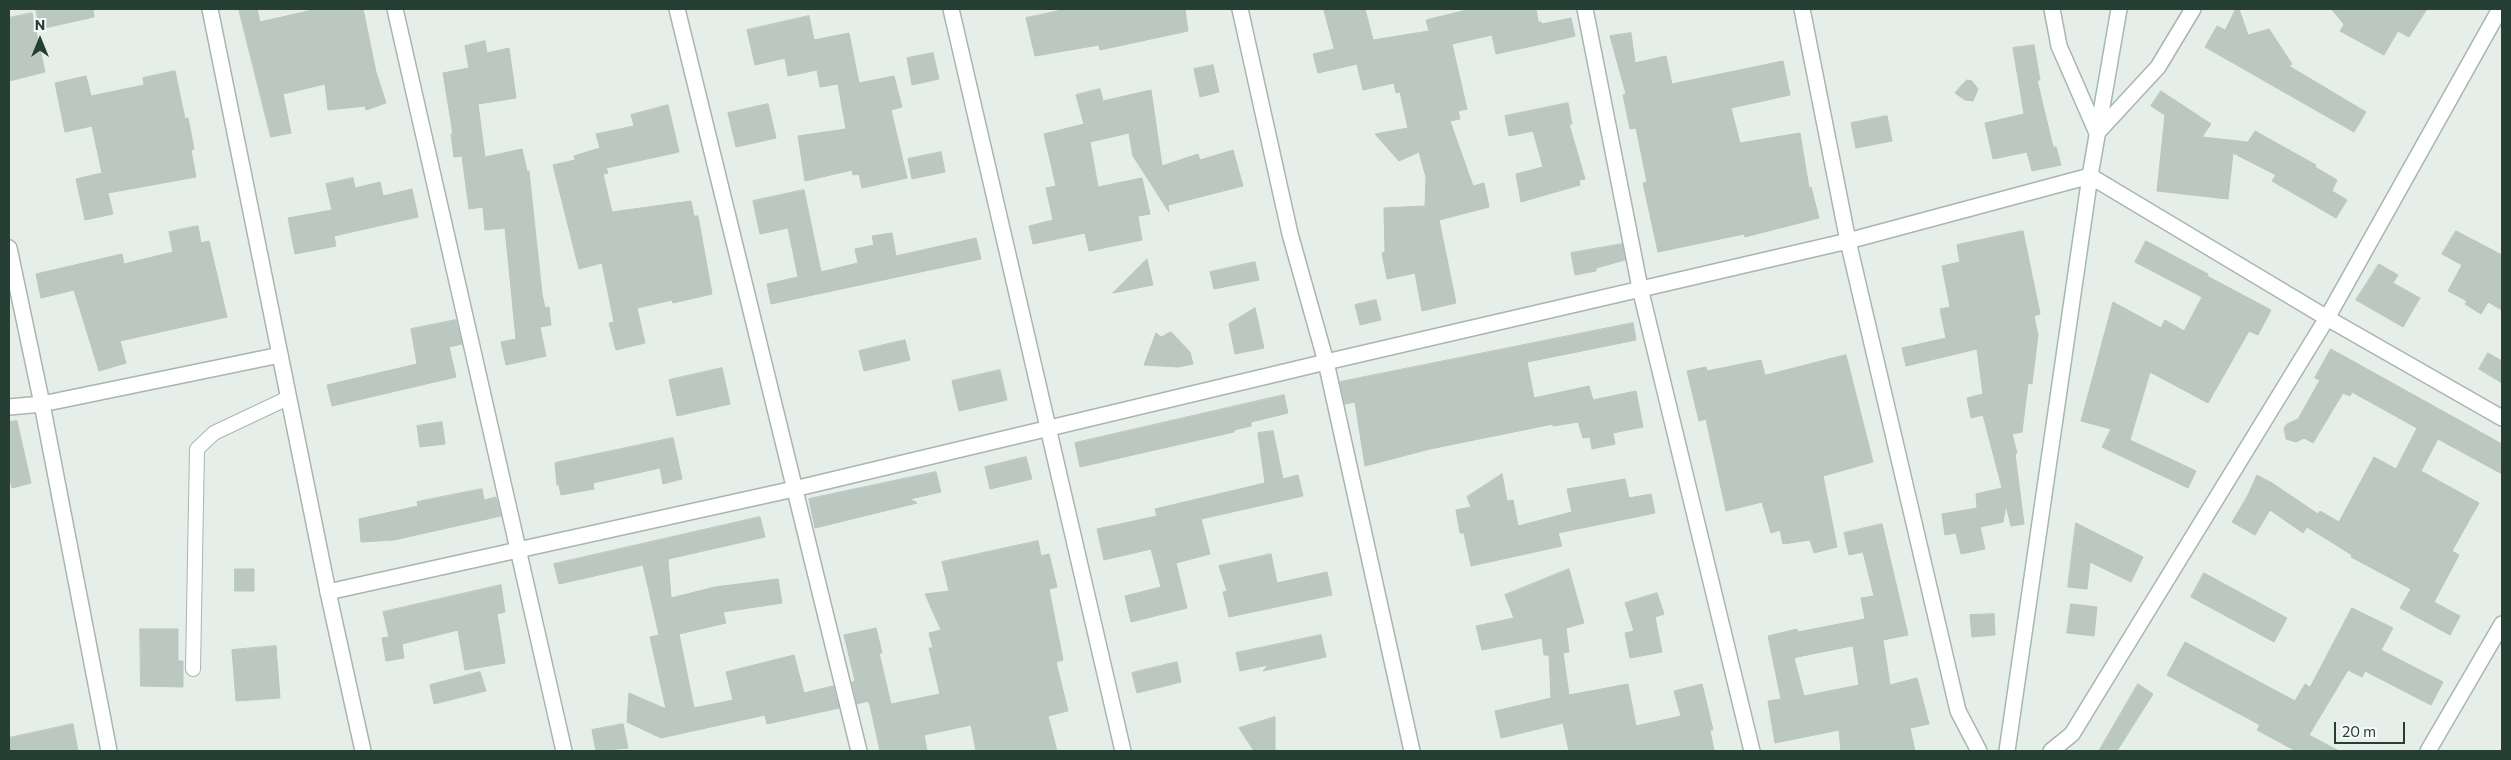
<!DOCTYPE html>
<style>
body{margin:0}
#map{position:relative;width:2511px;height:760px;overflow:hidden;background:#e5eee9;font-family:Commissioner,sans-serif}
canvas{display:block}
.frame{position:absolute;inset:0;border:10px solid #253f35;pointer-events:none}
.north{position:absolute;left:15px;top:15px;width:50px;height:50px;-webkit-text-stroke:4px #f6faf8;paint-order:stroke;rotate:0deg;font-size:14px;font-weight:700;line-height:20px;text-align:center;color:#253f35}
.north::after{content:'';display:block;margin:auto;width:18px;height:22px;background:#253f35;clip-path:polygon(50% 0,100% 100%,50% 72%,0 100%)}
.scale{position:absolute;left:2334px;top:722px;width:71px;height:22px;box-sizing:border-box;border:2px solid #253f35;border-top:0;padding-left:6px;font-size:15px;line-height:18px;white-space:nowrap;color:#253f35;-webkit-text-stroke:4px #f6faf8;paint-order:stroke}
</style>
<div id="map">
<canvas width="2511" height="760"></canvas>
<div class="frame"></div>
<div class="north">N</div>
<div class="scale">20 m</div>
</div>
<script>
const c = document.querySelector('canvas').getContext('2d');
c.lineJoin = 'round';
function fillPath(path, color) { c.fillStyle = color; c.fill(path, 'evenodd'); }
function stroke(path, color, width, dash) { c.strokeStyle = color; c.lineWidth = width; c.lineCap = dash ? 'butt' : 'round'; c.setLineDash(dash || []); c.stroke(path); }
const building = new Path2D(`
 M 36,9 L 93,9 L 94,17 L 40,29 Z
 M 239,9 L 257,9 L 260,22 L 317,9 L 363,9 L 376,72 L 386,103 L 366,110 L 365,106 L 328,110 L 325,84 L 283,94 L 291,133 L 271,137 Z
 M 1067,9 L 1185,9 L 1188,31 L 1100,50 L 1099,45 L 1035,56 L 1026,18 Z
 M 1324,9 L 1365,9 L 1373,40 L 1429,31 L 1426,20 L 1471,9 L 1536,9 L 1538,22 L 1541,22 L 1542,24 L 1571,18 L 1575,36 L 1546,43 L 1496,54 L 1492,35 L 1452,44 L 1467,109 L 1458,111 L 1460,119 L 1450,121 L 1473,186 L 1484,183 L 1489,207 L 1439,220 L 1456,303 L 1422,311 L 1415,273 L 1387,279 L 1382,253 L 1385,252 L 1384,208 L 1425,206 L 1426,177 L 1419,152 L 1399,161 L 1375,134 L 1408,128 L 1400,92 L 1396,93 L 1394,83 L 1363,90 L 1357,64 L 1318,73 L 1313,54 L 1334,49 Z
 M 2236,9 L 2239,9 L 2248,35 L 2269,29 L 2292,64 L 2289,66 L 2366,112 L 2354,132 L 2205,47 L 2217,26 L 2225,30 Z
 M 2332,9 L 2427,9 L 2409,37 L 2398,31 L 2384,55 L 2340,31 L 2344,25 Z
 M 32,13 L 45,72 L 9,81 L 9,18 Z
 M 809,16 L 814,40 L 849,33 L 859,83 L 894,76 L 902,107 L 891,110 L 907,178 L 862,188 L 859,174 L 853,175 L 852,170 L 805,181 L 798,136 L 846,129 L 838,84 L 820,87 L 817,70 L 788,76 L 785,58 L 755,65 L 747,30 Z
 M 1631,33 L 1635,63 L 1666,56 L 1672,84 L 1783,61 L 1790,95 L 1731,108 L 1740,143 L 1800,133 L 1809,188 L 1811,187 L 1819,218 L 1745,237 L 1744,234 L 1658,252 L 1643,183 L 1647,182 L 1636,128 L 1630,129 L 1623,95 L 1626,94 L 1610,36 Z
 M 485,41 L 487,53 L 509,48 L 516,98 L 478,104 L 485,157 L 522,149 L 527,171 L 529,171 L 542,294 L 545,308 L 549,307 L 551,325 L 540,327 L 546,356 L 506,365 L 501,342 L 516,339 L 505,228 L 485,230 L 483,207 L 469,209 L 462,156 L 454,157 L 451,134 L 453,134 L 443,73 L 469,68 L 465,46 Z
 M 2034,45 L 2040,80 L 2037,80 L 2053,147 L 2056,147 L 2061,165 L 2032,171 L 2027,152 L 1993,159 L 1985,123 L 2024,114 L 2013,48 Z
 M 933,53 L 939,79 L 912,85 L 907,58 Z
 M 1213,65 L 1219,92 L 1200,97 L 1194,69 Z
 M 175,71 L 185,119 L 188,118 L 194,149 L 191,150 L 196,177 L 108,193 L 113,214 L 85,220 L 76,179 L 102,173 L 92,126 L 65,132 L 55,83 L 86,76 L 91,96 L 144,85 L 143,78 Z
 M 1967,80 L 1972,81 L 1978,89 L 1973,101 L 1965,100 L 1955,93 Z
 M 1100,89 L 1103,101 L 1151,90 L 1162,166 L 1198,154 L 1200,160 L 1233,150 L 1243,186 L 1168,205 L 1169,212 L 1133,156 L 1129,133 L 1090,142 L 1098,187 L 1142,178 L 1150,214 L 1138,216 L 1142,240 L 1089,251 L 1085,233 L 1033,244 L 1029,226 L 1053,220 L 1046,188 L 1056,186 L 1044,134 L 1084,124 L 1076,95 Z
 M 2161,91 L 2211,124 L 2202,137 L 2248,142 L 2255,131 L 2316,165 L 2315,167 L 2337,180 L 2332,191 L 2347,200 L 2336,218 L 2272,181 L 2276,175 L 2233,153 L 2228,199 L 2157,191 L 2165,115 L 2151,106 Z
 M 1568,103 L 1572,124 L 1569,124 L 1585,179 L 1579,180 L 1580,185 L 1521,202 L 1516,174 L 1543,167 L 1533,131 L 1509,136 L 1505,116 Z
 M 768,104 L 776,138 L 736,147 L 728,113 Z
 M 668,105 L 679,152 L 606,168 L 608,173 L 603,174 L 612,212 L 691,201 L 694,216 L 698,216 L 712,294 L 673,303 L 672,300 L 637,308 L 645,343 L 616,350 L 609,323 L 614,322 L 602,263 L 579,269 L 553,165 L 575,160 L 574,156 L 600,148 L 596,134 L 634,126 L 631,115 Z
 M 1887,116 L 1892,141 L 1856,148 L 1851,123 Z
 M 941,152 L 945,172 L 912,179 L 908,159 Z
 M 353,178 L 355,188 L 380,182 L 383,196 L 412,189 L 418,217 L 334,236 L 336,246 L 295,254 L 288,218 L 332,210 L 326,184 Z
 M 804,190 L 821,272 L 858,263 L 855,249 L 874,245 L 872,236 L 892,233 L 896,256 L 976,238 L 981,259 L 771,304 L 767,284 L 798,277 L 788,228 L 760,234 L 753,201 Z
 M 198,226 L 201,243 L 209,241 L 227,317 L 120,341 L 126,363 L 99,371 L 74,290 L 41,298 L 36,274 L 122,254 L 124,264 L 173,252 L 169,232 Z
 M 2023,231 L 2040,314 L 2034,316 L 2038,335 L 2032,384 L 2028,383 L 2022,432 L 2012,434 L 2017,453 L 2015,454 L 2024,524 L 2011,526 L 2006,505 L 2003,522 L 1980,527 L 1985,549 L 1961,554 L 1956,533 L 1945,535 L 1942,514 L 1977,508 L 1976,494 L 2002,488 L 1983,415 L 1971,418 L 1967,398 L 1983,394 L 1977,349 L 1906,366 L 1902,348 L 1946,338 L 1940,309 L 1950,307 L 1942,266 L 1960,262 L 1957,245 Z
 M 2456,231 L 2502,255 L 2502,310 L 2488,302 L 2481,314 L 2465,304 L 2467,301 L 2448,291 L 2462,265 L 2442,254 Z
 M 2146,241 L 2208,274 L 2207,276 L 2271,310 L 2258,335 L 2249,331 L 2208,403 L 2150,372 L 2130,440 L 2196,471 L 2188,488 L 2102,447 L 2111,429 L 2081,421 L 2113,302 L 2161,328 L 2165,320 L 2184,331 L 2202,297 L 2135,262 Z
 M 1622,244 L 1625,260 L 1596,268 L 1596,271 L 1575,275 L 1571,253 Z
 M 1147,259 L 1153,285 L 1113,293 Z
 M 1255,262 L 1259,280 L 1214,289 L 1210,272 Z
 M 2379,264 L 2398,275 L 2393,283 L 2420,298 L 2403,327 L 2356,300 Z
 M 1376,300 L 1381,320 L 1360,325 L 1355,305 Z
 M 1255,308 L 1264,348 L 1235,354 L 1229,324 Z
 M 456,320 L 462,344 L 449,347 L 456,377 L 332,406 L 327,385 L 417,364 L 411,329 Z
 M 1633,323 L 1636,340 L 1527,362 L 1534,398 L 1589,386 L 1593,400 L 1636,391 L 1643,427 L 1613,433 L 1615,444 L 1592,449 L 1590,437 L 1583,438 L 1578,422 L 1553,426 L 1553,424 L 1430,449 L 1365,466 L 1355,402 L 1345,404 L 1340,382 Z
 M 1171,332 L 1190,352 L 1193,364 L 1178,367 L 1144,365 L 1156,333 L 1161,337 Z
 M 905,340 L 910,360 L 864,371 L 859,351 Z
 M 2331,349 L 2502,444 L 2502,474 L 2438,439 L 2421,471 L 2479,503 L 2452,551 L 2459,555 L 2434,602 L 2460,616 L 2450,635 L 2400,608 L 2411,589 L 2351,557 L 2352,555 L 2307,527 L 2303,533 L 2270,510 L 2255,535 L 2232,522 L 2248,495 L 2257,475 L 2272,483 L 2318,514 L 2320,511 L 2339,522 L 2374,457 L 2396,469 L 2417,428 L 2352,392 L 2350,396 L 2343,393 L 2313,443 L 2304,438 L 2296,442 L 2286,439 L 2284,428 L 2287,424 L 2298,419 L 2320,380 L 2315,378 Z
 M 2488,353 L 2502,361 L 2502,383 L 2479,369 Z
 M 1846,355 L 1873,462 L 1823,476 L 1837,547 L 1814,553 L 1810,540 L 1783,544 L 1780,530 L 1771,533 L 1762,502 L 1726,511 L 1706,419 L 1699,421 L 1687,371 L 1706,367 L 1707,371 L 1761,360 L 1765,375 Z
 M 722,368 L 730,404 L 677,416 L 669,380 Z
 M 1000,370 L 1007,400 L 959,411 L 952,381 Z
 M 1284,395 L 1288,413 L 1251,422 L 1251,426 L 1234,430 L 1234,432 L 1080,467 L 1075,443 Z
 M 17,421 L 31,483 L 12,488 L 9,474 L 9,422 Z
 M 442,422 L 445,444 L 420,447 L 417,426 Z
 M 1273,431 L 1283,479 L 1298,475 L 1303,496 L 1201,519 L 1210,554 L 1176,563 L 1187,608 L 1131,622 L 1125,596 L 1161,587 L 1151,549 L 1104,560 L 1097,529 L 1157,516 L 1155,509 L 1265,483 L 1258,433 Z
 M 673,438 L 682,479 L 663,484 L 660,468 L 593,483 L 594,489 L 561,495 L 559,485 L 557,485 L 555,463 Z
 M 1026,457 L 1032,479 L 990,489 L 985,467 Z
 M 936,472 L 941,492 L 910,499 L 917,503 L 815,528 L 809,499 Z
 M 1502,474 L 1507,501 L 1513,500 L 1518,526 L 1572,512 L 1567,489 L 1625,479 L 1629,498 L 1651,494 L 1655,513 L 1558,533 L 1562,546 L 1471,566 L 1464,533 L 1460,533 L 1456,510 L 1471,507 L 1467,497 Z
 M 482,489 L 484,500 L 496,497 L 501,516 L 394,540 L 361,542 L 359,519 L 418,506 L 417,502 Z
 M 760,517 L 765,537 L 668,559 L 671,598 L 715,587 L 778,579 L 782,603 L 723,612 L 726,623 L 679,634 L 694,708 L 733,700 L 726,672 L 794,655 L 804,693 L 833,686 L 839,708 L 767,724 L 765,715 L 661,738 L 627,722 L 629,693 L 666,709 L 650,637 L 659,635 L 643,565 L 559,584 L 554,564 Z
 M 2076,523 L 2143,557 L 2131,582 L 2090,562 L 2087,589 L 2068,587 Z
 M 1882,524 L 1908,635 L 1883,640 L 1890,685 L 1917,678 L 1929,724 L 1910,728 L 1915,751 L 1841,751 L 1839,730 L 1775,743 L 1768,701 L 1781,699 L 1768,636 L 1797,629 L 1798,632 L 1865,619 L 1861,598 L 1874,596 L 1863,552 L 1849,555 L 1844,533 ZM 1853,646 L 1859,685 L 1804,696 L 1794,658 Z
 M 1038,541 L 1041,556 L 1049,554 L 1057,587 L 1049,589 L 1063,660 L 1056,662 L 1068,711 L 1048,716 L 1057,751 L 976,751 L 971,725 L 924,735 L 927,751 L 880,751 L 870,705 L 868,701 L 857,704 L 852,682 L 855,681 L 844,635 L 876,628 L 882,653 L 879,653 L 891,704 L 940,694 L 929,648 L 933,648 L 929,633 L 941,630 L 925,594 L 949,591 L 942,562 Z
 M 1271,554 L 1277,583 L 1327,572 L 1332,595 L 1229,617 L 1223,592 L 1227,591 L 1219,566 Z
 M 235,569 L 254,569 L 254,591 L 235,591 Z
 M 1569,569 L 1584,623 L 1566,628 L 1569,652 L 1563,653 L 1569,695 L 1628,684 L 1636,726 L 1681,716 L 1674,691 L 1702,684 L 1713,730 L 1710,730 L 1714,751 L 1569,751 L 1563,723 L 1501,738 L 1495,711 L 1551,698 L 1549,655 L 1544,655 L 1542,638 L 1482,650 L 1476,626 L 1514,618 L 1505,595 Z
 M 2204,573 L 2287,618 L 2274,642 L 2191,597 Z
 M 501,585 L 505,612 L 497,614 L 505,663 L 465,670 L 458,630 L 402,644 L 404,658 L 386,661 L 382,638 L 389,637 L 383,612 Z
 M 1657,593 L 1664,614 L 1655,617 L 1662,652 L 1630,658 L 1625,633 L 1634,631 L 1625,603 Z
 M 2071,604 L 2097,607 L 2094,636 L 2067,633 Z
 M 2352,608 L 2393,628 L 2381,650 L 2443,682 L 2431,705 L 2365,671 L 2362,677 L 2348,670 L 2309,735 L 2339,751 L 2296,751 L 2257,730 L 2260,725 L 2167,675 L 2185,642 L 2295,701 L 2305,684 L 2310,687 Z
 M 1994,614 L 1995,635 L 1972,637 L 1970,615 Z
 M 140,629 L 178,629 L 178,661 L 183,661 L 183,687 L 141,686 Z
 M 1321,635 L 1326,657 L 1263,671 L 1268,665 L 1240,671 L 1236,653 Z
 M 276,646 L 280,698 L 236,701 L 232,650 Z
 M 1177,662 L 1181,682 L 1137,693 L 1132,673 Z
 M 480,672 L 486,691 L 434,704 L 430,685 Z
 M 2138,684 L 2153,694 L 2117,751 L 2099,751 Z
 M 1275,717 L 1275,751 L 1254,751 L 1239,728 Z
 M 73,724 L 78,751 L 9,751 L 9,738 Z
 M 623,724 L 628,748 L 596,751 L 592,730 Z`);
fillPath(building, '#bbc8c2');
stroke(building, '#b8c7bf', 1);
const service = new Path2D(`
 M 193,669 L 197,449 L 214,433 L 288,398`);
const minor = new Path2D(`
 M 395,9 L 564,751
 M 677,9 L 859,751
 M 951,9 L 1123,751
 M 1240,9 L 1290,234 L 1326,362 L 1412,751
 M 1585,9 L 1640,288 L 1752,751
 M 1802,9 L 1848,241 L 1958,711 L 1979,751
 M 2052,9 L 2059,46 L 2097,133 L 2158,67 L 2193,9
 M 9,248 L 42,404 L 109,751
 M 9,407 L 42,404 L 280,355
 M 328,592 L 794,489 L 1326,362 L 1848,241 L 2090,176 L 2327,318 L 2502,418
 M 2051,751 L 2072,734 L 2327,318 L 2500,9
 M 2428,751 L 2502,624`);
const tertiary = new Path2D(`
 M 210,9 L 328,592 L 363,751`);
const secondary = new Path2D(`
 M 2007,751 L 2090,176 L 2119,9`);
stroke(service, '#a8b6af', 16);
stroke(minor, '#a8b6af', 18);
stroke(tertiary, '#a8b6af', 18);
stroke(secondary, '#a4b9b0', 18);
stroke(service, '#fff', 14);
stroke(minor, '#fff', 15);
stroke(tertiary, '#fff', 15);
stroke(secondary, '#fff', 15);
</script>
